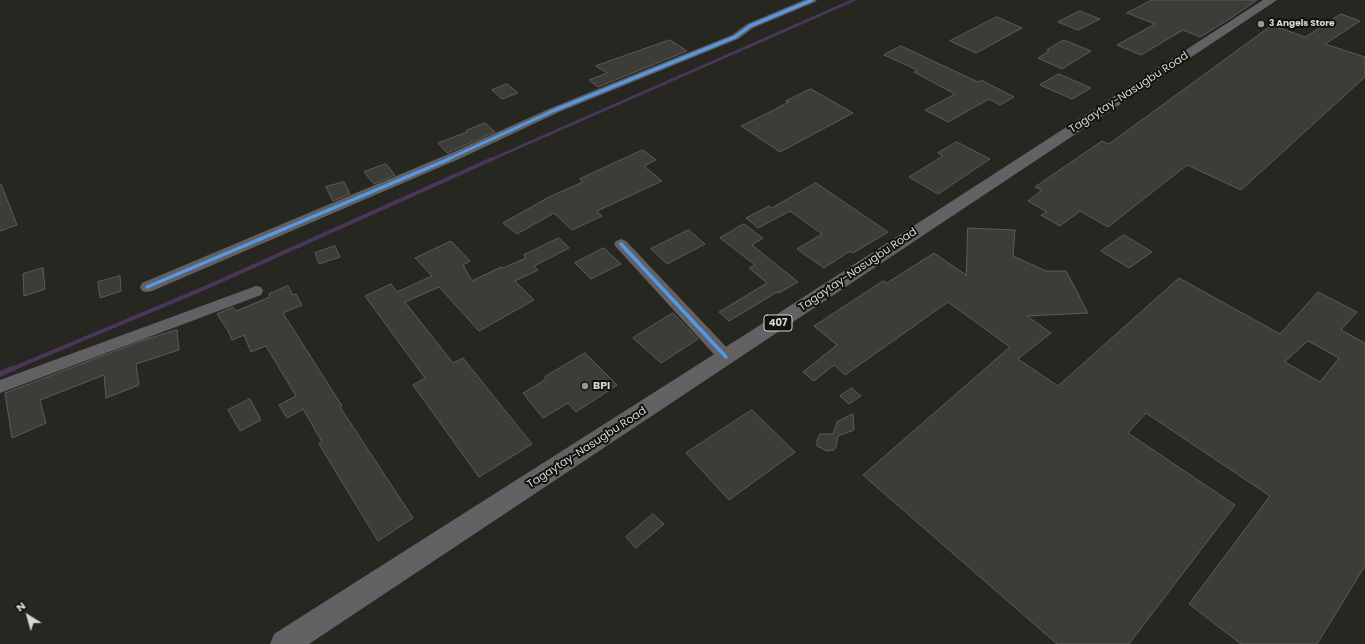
<!DOCTYPE html>
<style>
body{margin:0}
#map{position:relative;width:1365px;height:644px;overflow:hidden;background:#272722;font-family:Poppins,sans-serif}
canvas{display:block}
.north{position:absolute;left:8px;top:596px;width:40px;height:40px;-webkit-text-stroke:3px #11120d;paint-order:stroke;rotate:323deg;font-size:11px;font-weight:700;line-height:16px;text-align:center;color:#d6d7d0}
.north::after{content:'';display:block;margin:auto;width:14px;height:18px;background:#d6d7d0;clip-path:polygon(50% 0,100% 100%,50% 72%,0 100%)}
</style>
<div id="map">
<canvas width="1365" height="644"></canvas>
<div class="north">N</div>
</div>
<script>
const c = document.querySelector('canvas').getContext('2d');
c.lineJoin = 'round';
function stroke(path, color, width, dash) { c.strokeStyle = color; c.lineWidth = width; c.lineCap = dash ? 'butt' : 'round'; c.setLineDash(dash || []); c.stroke(path); }
function fillPath(path, color) { c.fillStyle = color; c.fill(path, 'evenodd'); }
function label(font, color, halo, rows, align = 'center') {
  c.font = font + ' Poppins,sans-serif'; c.lineWidth = 4; c.setLineDash([]); c.textBaseline = 'middle'; c.strokeStyle = halo; c.fillStyle = color; for (const [text, x, y, turn = 0] of rows) {
    c.save(); c.translate(x, y); c.rotate((+turn || 0) * Math.PI / 180); c.textAlign = isNaN(turn) ? turn : align; if (halo) c.strokeText(text, 0, 0); c.fillText(text, 0, 0); c.restore();
  }
}
stroke(new Path2D(`
 M 490,160 L 854,0`), '#493659', 3);
stroke(new Path2D(`
 M 12,369 L 207,287 L 492,159`), '#493659', 4);
stroke(new Path2D(`
 M 0,374 L 14,368`), '#493659', 5.5);
const building = new Path2D(`
 M 1152,0 L 1257,0 L 1231,18 L 1200,37 L 1183,30 L 1141,55 L 1117,45 L 1155,24 L 1127,13 Z
 M 1080,11 L 1100,19 L 1078,30 L 1058,22 Z
 M 1341,14 L 1360,21 L 1325,44 L 1365,57 L 1365,77 L 1241,190 L 1187,165 L 1108,227 L 1080,211 L 1060,226 L 1041,215 L 1047,212 L 1028,201 L 1042,190 L 1035,187 L 1102,141 L 1109,144 L 1272,25 L 1305,37 Z
 M 997,17 L 1022,28 L 976,53 L 950,41 Z
 M 670,40 L 687,51 L 598,87 L 589,80 L 607,73 L 596,66 Z
 M 1064,40 L 1091,51 L 1062,69 L 1038,58 L 1049,51 L 1047,50 Z
 M 901,46 L 978,82 L 981,80 L 1014,97 L 1000,105 L 989,99 L 948,122 L 925,110 L 955,94 L 914,72 L 917,70 L 884,55 Z
 M 1059,74 L 1091,88 L 1072,99 L 1040,85 Z
 M 507,84 L 518,93 L 502,99 L 492,90 Z
 M 811,89 L 853,113 L 780,152 L 741,126 L 778,108 L 777,108 L 789,102 L 786,101 Z
 M 485,123 L 495,132 L 447,153 L 438,143 L 467,132 L 466,131 Z
 M 957,142 L 990,159 L 938,194 L 909,177 L 943,156 L 938,153 Z
 M 643,150 L 656,160 L 644,166 L 662,181 L 597,211 L 602,216 L 572,230 L 554,213 L 517,234 L 503,223 L 549,197 L 583,182 L 580,179 Z
 M 386,164 L 395,175 L 374,184 L 364,172 Z
 M 344,182 L 350,194 L 333,201 L 326,187 Z
 M 816,183 L 863,215 L 888,232 L 853,253 L 850,251 L 824,268 L 797,249 L 822,234 L 790,211 L 758,228 L 746,218 L 769,206 L 771,208 Z
 M 0,184 L 1,184 L 17,225 L 0,231 Z
 M 744,224 L 763,238 L 752,245 L 798,282 L 779,293 L 777,292 L 729,321 L 719,312 L 767,283 L 749,268 L 755,265 L 720,238 Z
 M 968,228 L 1015,230 L 1013,256 L 1046,271 L 1066,271 L 1088,313 L 1027,316 L 1051,333 L 1018,359 L 1058,386 L 1179,278 L 1280,334 L 1318,292 L 1357,312 L 1341,330 L 1365,343 L 1365,566 L 1317,644 L 1241,644 L 1189,604 L 1270,496 L 1146,413 L 1128,433 L 1235,505 L 1129,644 L 1057,644 L 863,475 L 1010,347 L 948,302 L 845,375 L 834,365 L 814,381 L 803,372 L 837,345 L 814,326 L 883,281 L 887,283 L 934,253 L 966,275 ZM 1308,341 L 1339,358 L 1320,382 L 1285,362 Z
 M 689,230 L 705,244 L 667,264 L 651,249 Z
 M 1124,235 L 1152,252 L 1129,268 L 1101,251 Z
 M 559,238 L 569,248 L 534,266 L 538,270 L 515,281 L 534,300 L 479,331 L 439,287 L 405,302 L 453,363 L 463,358 L 532,444 L 479,477 L 413,385 L 425,378 L 365,296 L 391,284 L 397,292 L 432,276 L 415,258 L 451,241 L 470,261 L 463,265 L 472,281 L 501,267 L 503,268 L 526,258 L 524,255 Z
 M 335,246 L 340,257 L 319,264 L 315,253 Z
 M 604,248 L 621,264 L 591,279 L 575,263 Z
 M 43,268 L 45,289 L 24,296 L 23,274 Z
 M 120,276 L 121,291 L 100,298 L 98,282 Z
 M 288,286 L 293,295 L 296,294 L 302,305 L 283,313 L 342,406 L 340,407 L 413,518 L 378,541 L 319,444 L 322,442 L 303,409 L 287,418 L 279,405 L 296,396 L 266,346 L 251,352 L 244,335 L 232,340 L 228,331 L 217,314 L 233,307 L 236,311 L 270,297 L 269,294 Z
 M 673,313 L 698,339 L 661,363 L 633,338 Z
 M 177,330 L 179,350 L 136,364 L 139,385 L 106,398 L 104,375 L 40,400 L 46,423 L 12,438 L 5,393 L 144,340 Z
 M 585,353 L 617,385 L 576,412 L 568,403 L 543,418 L 523,393 L 546,379 L 545,377 Z
 M 852,388 L 861,396 L 849,404 L 840,396 Z
 M 250,399 L 261,420 L 240,431 L 228,410 Z
 M 752,410 L 795,452 L 729,500 L 686,453 Z
 M 853,414 L 854,430 L 838,436 L 836,447 L 834,450 L 827,451 L 817,446 L 817,440 L 820,434 L 833,434 L 837,422 Z
 M 653,514 L 664,524 L 636,548 L 626,537 Z`);
fillPath(building, '#3c3d38');
stroke(building, '#5c5c57', 1);
fillPath(new Path2D(`
 M 804,0 L 817,0 L 815,2 L 753,28 L 738,39 L 559,112 L 459,159 L 152,291 L 147,292 L 142,291 L 140,287 L 142,283 L 451,153 L 551,108 L 732,35 L 747,24 Z
 M 621,239 L 626,241 L 732,353 L 734,357 L 732,361 L 726,363 L 720,361 L 616,247 L 614,244 L 616,241 Z
 M 256,286 L 261,287 L 263,291 L 261,295 L 0,393 L 0,380 Z`), '#636063');
fillPath(new Path2D(`
 M 1263,0 L 1277,0 L 309,644 L 270,644 L 274,634 L 768,320 Z`), '#636163');
stroke(new Path2D(`
 M 446,160 L 555,110 L 735,37 L 750,26 L 812,0`), '#5399e6', 3);
stroke(new Path2D(`
 M 621,244 L 726,357
 M 147,287 L 449,159`), '#5399e6', 3.5);
for (const [x, y, r, color] of [
 [1261,24,4,"#999993"],
 [585,386,4,"#999993"]
]) { const dot = new Path2D(); dot.arc(x, y, r, 0, 2 * Math.PI); c.fillStyle = color; c.fill(dot); stroke(dot, '#11120d', 1.5); }
label('bold 9px', '#d6d7d0', '#11120d', [
 ["3 Angels Store",1269,24]
], 'left');
for (const [x, y, w] of [
 [778,323,28]
]) { const box = new Path2D(); box.roundRect(x - w / 2, y - 8, w, 16, 3); c.fillStyle = '#11120d'; c.fill(box); stroke(box, '#d6d7d0', 1); }
label('bold 10px', '#d6d7d0', null, [
 ["407",778,323]
]);
label('11px', '#d6d7d0', '#11120d', [
 ["Tagaytay-Nasugbu Road",1129,93,-33],
 ["Tagaytay-Nasugbu Road",858,270,-34],
 ["Tagaytay-Nasugbu Road",587,448,-33]
]);
label('bold 11px', '#d6d7d0', '#11120d', [
 ["BPI",593,386]
], 'left');
</script>
